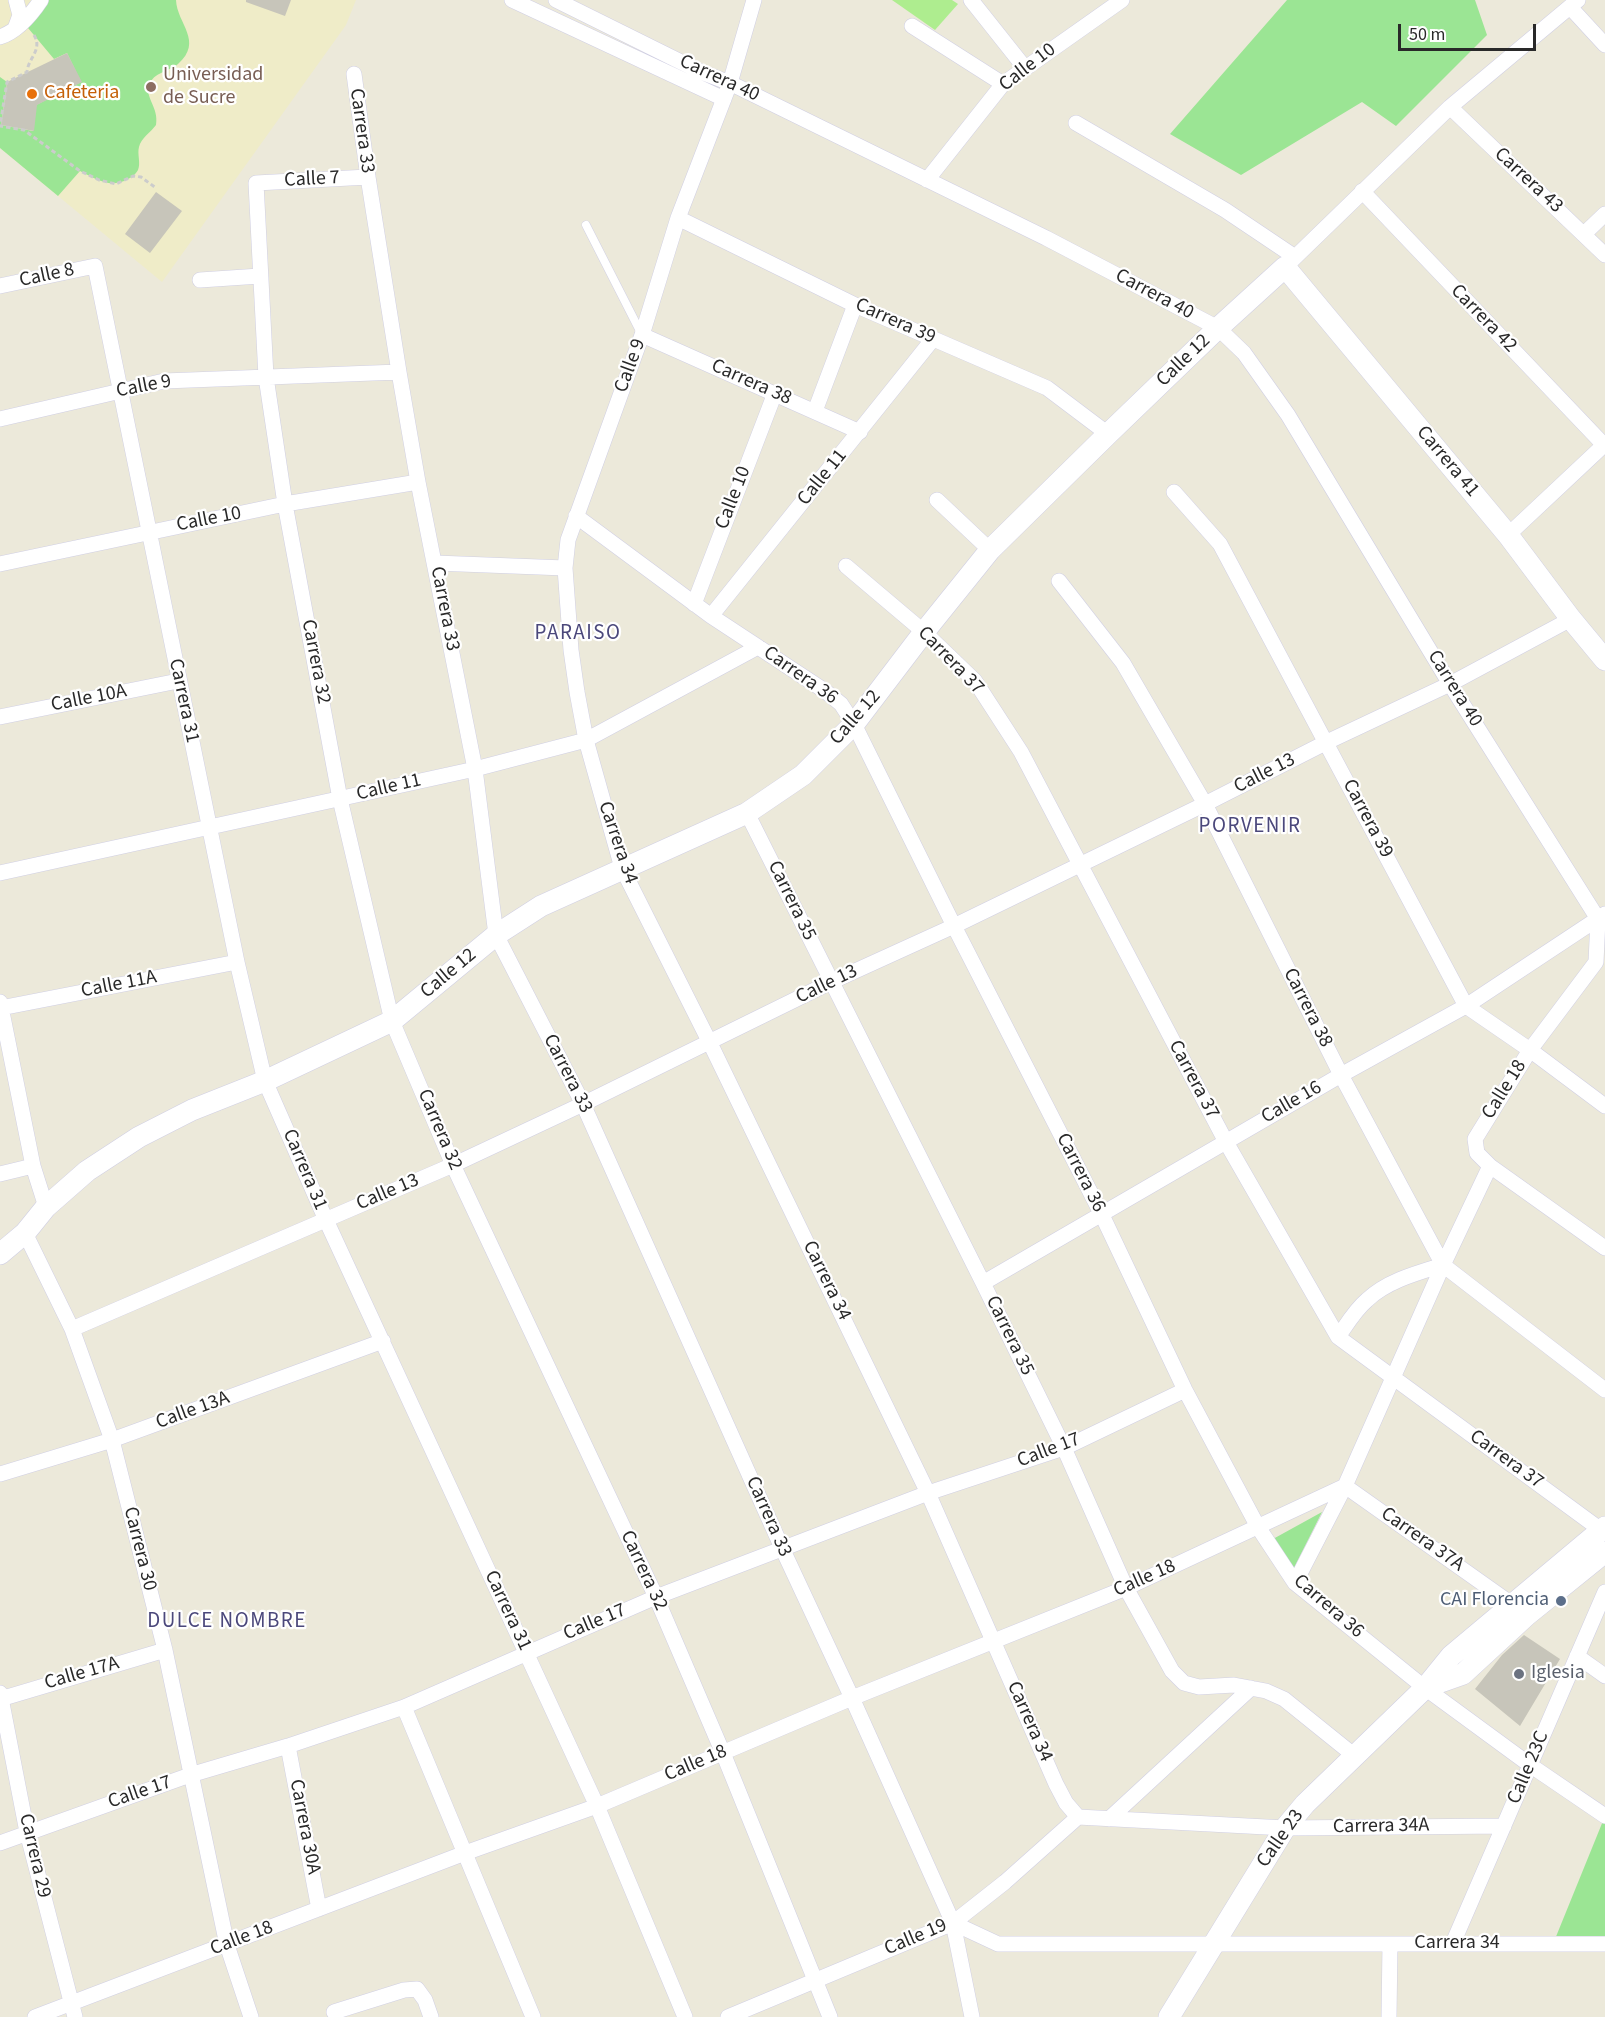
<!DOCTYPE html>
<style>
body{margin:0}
#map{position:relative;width:1605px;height:2017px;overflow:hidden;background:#ece9da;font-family:"Source Sans 3",sans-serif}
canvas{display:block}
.scale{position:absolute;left:1398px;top:24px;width:138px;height:27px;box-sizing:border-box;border:3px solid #292929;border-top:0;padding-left:8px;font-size:18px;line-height:21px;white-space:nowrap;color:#292929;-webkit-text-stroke:4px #fff;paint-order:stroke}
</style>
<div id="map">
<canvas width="1605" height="2017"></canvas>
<div class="scale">50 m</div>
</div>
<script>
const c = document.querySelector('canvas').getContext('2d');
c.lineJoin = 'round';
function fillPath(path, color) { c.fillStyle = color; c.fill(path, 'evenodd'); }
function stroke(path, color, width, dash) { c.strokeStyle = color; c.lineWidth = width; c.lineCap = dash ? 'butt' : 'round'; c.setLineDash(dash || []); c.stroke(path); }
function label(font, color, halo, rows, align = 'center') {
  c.font = font + ' "Source Sans 3",sans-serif'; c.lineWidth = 4.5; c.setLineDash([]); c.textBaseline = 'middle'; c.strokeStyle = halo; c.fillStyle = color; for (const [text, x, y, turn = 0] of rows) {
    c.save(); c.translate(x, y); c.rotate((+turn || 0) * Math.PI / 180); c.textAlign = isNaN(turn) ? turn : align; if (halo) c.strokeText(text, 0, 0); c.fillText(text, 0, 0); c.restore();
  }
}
fillPath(new Path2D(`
 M 0,0 L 356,0 L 346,25 L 162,282 L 0,148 Z`), '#efecc8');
fillPath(new Path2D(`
 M 41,0 L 176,0 C 177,24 204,41 178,64 C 168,72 154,72 149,85 C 145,99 159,107 156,125 C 151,132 141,138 139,147 C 137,154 141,163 138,170 C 135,175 132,177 128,179 C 110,189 96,179 80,171 L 58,196 L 0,148 L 0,77 L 7,82 L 1,125 L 33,131 L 36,105 L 81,82 L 67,53 L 54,59 L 23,22 Z
 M 1287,0 L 1475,0 L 1487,35 L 1396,126 L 1362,102 L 1241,175 L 1170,134 Z
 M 1322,1512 L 1293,1570 L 1273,1539 Z
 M 1605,1816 L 1605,1944 L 1553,1944 Z`), '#9be594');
fillPath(new Path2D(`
 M 892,0 L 952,0 L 958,4 L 935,30 Z`), '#aeed8f');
fillPath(new Path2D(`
 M 246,0 L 291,0 L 285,16 L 246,2 Z
 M 67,53 L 82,82 L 37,105 L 34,131 L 1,125 L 7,82 Z
 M 156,192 L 182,211 L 150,253 L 125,234 Z
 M 1524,1635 L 1560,1659 L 1520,1726 L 1475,1689 L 1502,1655 Z`), '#c7c5ba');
const lane = new Path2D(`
 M 586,225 L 641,333`);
const street = new Path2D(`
 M 16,0 L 20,15 L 16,26
 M 512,0 L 724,99
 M 556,0 L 701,72 L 730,83 L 1046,238 L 1218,328 L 1244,353 L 1288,415 L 1450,684 L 1598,919
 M 754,0 L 730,83 L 678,218 L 642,335 L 568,540 L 565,568 L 571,650 L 577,692 L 586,740 L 622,868 L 710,1043 L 928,1493 L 1056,1784 L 1066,1803 L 1078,1817
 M 971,0 L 1025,68
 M 1570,7 L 1605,45
 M 912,26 L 1003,84
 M 0,37 C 18,31 31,15 41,0
 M 354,74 L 368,177 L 399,372 L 418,482 L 475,769 L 496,935 L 583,1104 L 782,1548 L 852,1698 L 953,1923 L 972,2017
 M 1450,107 L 1605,255
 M 1076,123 L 1225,210 L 1295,257
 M 368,177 L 256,183 L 266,377 L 285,504 L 340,799 L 392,1021 L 453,1165 L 656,1597 L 723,1753 L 830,2017
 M 927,180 L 1003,84 L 1122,0
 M 1362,191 L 1605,446
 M 678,218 L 855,305 L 1047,388 L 1108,434
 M 1584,234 L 1605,214
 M 1285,267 L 1450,107 L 1578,0
 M 200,280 L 260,276
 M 0,286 L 95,266 L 237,962 L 265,1081 L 326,1220 L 597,1806 L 685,2017
 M 642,335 L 860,432
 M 815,411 L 855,305
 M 0,419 L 164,381 L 399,372
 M 1174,492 L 1220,544 L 1466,1006 L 1530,1050 L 1605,1106
 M 937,500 L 990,550
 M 576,516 L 711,616 L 825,691 L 841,704 L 854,724 L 954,926 L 1102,1215 L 1185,1390 L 1258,1527 L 1295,1583 L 1425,1688 L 1530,1765 L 1605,1816
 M 1508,535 L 1605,444
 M 435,563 L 565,568
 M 0,564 L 285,504 L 418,482
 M 846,566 L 924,632 L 975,681 L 1021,752 L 1226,1142 L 1338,1337 L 1605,1533
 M 1059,581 L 1123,663 L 1205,804 L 1341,1075 L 1443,1265 L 1605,1390
 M 694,604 L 775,393
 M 711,616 L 933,339
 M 0,717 L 178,681
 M 747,813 L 983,1283 L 1064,1448 L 1126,1588 L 1172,1671 L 1184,1683 L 1199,1687 L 1234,1685 L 1266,1691 L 1284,1699 L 1356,1757
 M 0,873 L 475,769 L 586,740 L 758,647
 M 1598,919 L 1596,962 L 1530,1050 L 1475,1139 L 1477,1153 L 1490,1166 L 1605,1248
 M 0,1002 L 33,1166 L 46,1207
 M 1,1008 L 237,962
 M 0,1174 L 33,1166
 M 25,1233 L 72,1329 L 112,1440 L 165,1650 L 227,1945 L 251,2017
 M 983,1283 L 1341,1075 L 1466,1006 L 1605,914
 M 72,1329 L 453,1165 L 583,1104 L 831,982 L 954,926 L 1205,804 L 1327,742 L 1450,684 L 1571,619
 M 1338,1337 C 1347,1324 1355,1310 1367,1300 C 1387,1281 1417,1273 1443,1265
 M 0,1474 L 112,1440 L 383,1341
 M 1295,1583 L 1345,1486 L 1443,1265 L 1490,1166
 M 1577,1656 L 1605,1676
 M 0,1693 L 27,1832 L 75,2017
 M 0,1699 L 165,1650
 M 404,1707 L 533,2017
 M 288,1746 L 319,1909
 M 1078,1817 L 1285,1828 L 1504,1826
 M 1109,1819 L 1251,1688
 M 0,1843 L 190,1775 L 288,1746 L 404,1707 L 656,1597 L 928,1493 L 1064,1448 L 1185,1390
 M 953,1923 L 998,1944 L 1605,1944
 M 1453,1943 L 1605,1592
 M 334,2012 L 404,1990 L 417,1989 L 425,2000 L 431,2017
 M 35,2017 L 465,1853 L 597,1806 L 852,1698 L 1126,1588 L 1345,1486 L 1520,1610
 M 728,2017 L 953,1923 L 1005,1882 L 1078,1817
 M 1389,2017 L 1390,1944`);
const secondary = new Path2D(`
 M 0,1254 L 25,1233 L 46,1207 L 87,1171 L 139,1137 L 192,1110 L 265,1081 L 392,1021 L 496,935 L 541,906 L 747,813 L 803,775 L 854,724 L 924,632 L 990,550 L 1108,434 L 1218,328 L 1285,267 L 1508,535 L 1571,619 L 1605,660
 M 1426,1687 L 1463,1674 L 1527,1615 L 1605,1552
 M 1169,2017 L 1285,1828 L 1305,1804 L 1425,1688 L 1451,1656 L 1605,1527`);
stroke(lane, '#d0cfe3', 9);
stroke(street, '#d0cfe3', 16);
stroke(secondary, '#d0cfe3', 22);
stroke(new Path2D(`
 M 34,35 C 43,50 28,58 27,72 L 7,82 L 0,126 L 24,130 L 80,171 L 99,180 L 116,184 L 133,176 L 141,177 L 156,188`), '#ccc', 3, [4.5, 3]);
stroke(lane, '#fff', 8);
stroke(street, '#fff', 15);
stroke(secondary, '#fff', 21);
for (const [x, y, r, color] of [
 [151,87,6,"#8d6e63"],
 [32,94,6,"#e8710a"],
 [1561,1601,6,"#5c6f8a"],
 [1519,1674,6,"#6b7280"]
]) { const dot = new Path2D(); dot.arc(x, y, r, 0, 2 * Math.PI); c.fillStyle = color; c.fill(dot); stroke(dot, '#fff', 2); }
label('20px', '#292929', '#fff', [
 ["Calle 10",1028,68,-38],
 ["Carrera 40",719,79,25],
 ["Carrera 33",361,131,82],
 ["Calle 7",312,180,-3],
 ["Carrera 43",1528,181,43],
 ["Calle 8",47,276,-12],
 ["Carrera 40",1154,295,28],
 ["Carrera 42",1483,319,46],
 ["Carrera 39",895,322,24],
 ["Calle 12",1184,361,-44],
 ["Calle 9",631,366,-70],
 ["Carrera 38",751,383,24],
 ["Calle 9",144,387,-11],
 ["Carrera 41",1447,462,50],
 ["Calle 11",823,478,-51],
 ["Calle 10",734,498,-69],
 ["Calle 10",209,520,-11],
 ["Carrera 33",444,609,79],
 ["Carrera 37",950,661,46],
 ["Carrera 32",315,662,79],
 ["Carrera 36",800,676,35],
 ["Carrera 40",1454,689,58],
 ["Calle 10A",89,699,-11],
 ["Carrera 31",183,701,78],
 ["Calle 12",856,718,-49],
 ["Calle 13",1265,774,-27],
 ["Calle 11",389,788,-13],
 ["Carrera 39",1367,819,62],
 ["Carrera 34",617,843,71],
 ["Carrera 35",791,901,64],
 ["Calle 12",449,974,-40],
 ["Calle 11A",119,985,-11],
 ["Calle 13",827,985,-26],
 ["Carrera 38",1307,1008,63],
 ["Carrera 33",567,1074,63],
 ["Carrera 37",1193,1080,62],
 ["Calle 18",1505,1090,-58],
 ["Calle 16",1292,1103,-30],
 ["Carrera 32",439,1130,67],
 ["Carrera 31",304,1170,67],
 ["Carrera 36",1080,1173,63],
 ["Calle 13",388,1193,-23],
 ["Carrera 34",826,1281,64],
 ["Carrera 35",1009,1336,64],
 ["Calle 13A",193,1411,-20],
 ["Calle 17",1049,1451,-21],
 ["Carrera 37",1506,1460,36],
 ["Carrera 33",768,1517,66],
 ["Carrera 37A",1422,1540,35],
 ["Carrera 30",139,1549,76],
 ["Carrera 32",643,1571,65],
 ["Calle 18",1145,1579,-24],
 ["Carrera 36",1328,1607,41],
 ["Carrera 31",507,1611,65],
 ["Calle 17",595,1623,-23],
 ["Calle 17A",82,1674,-16],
 ["Carrera 34",1029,1722,66],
 ["Calle 18",696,1764,-23],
 ["Calle 23C",1529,1768,-67],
 ["Calle 17",140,1793,-19],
 ["Carrera 30A",304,1827,79],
 ["Carrera 34A",1381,1827,-1],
 ["Calle 23",1281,1839,-55],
 ["Carrera 29",34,1856,77],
 ["Calle 19",916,1938,-23],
 ["Calle 18",242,1939,-21],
 ["Carrera 34",1457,1944]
]);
label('20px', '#785e54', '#fff', [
 ["Universidad",163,76],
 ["de Sucre",163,99]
], 'left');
label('20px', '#c56008', '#fff', [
 ["Cafeteria",44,94]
], 'left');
label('20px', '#4e5e75', '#fff', [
 ["CAI Florencia",1549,1601]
], 'right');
label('20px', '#5b616d', '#fff', [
 ["Iglesia",1531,1674]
], 'left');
c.letterSpacing = '1.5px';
label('21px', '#4b487b', '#fff', [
 ["PARAISO",578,634],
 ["PORVENIR",1250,827],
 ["DULCE NOMBRE",227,1622]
]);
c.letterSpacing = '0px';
</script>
